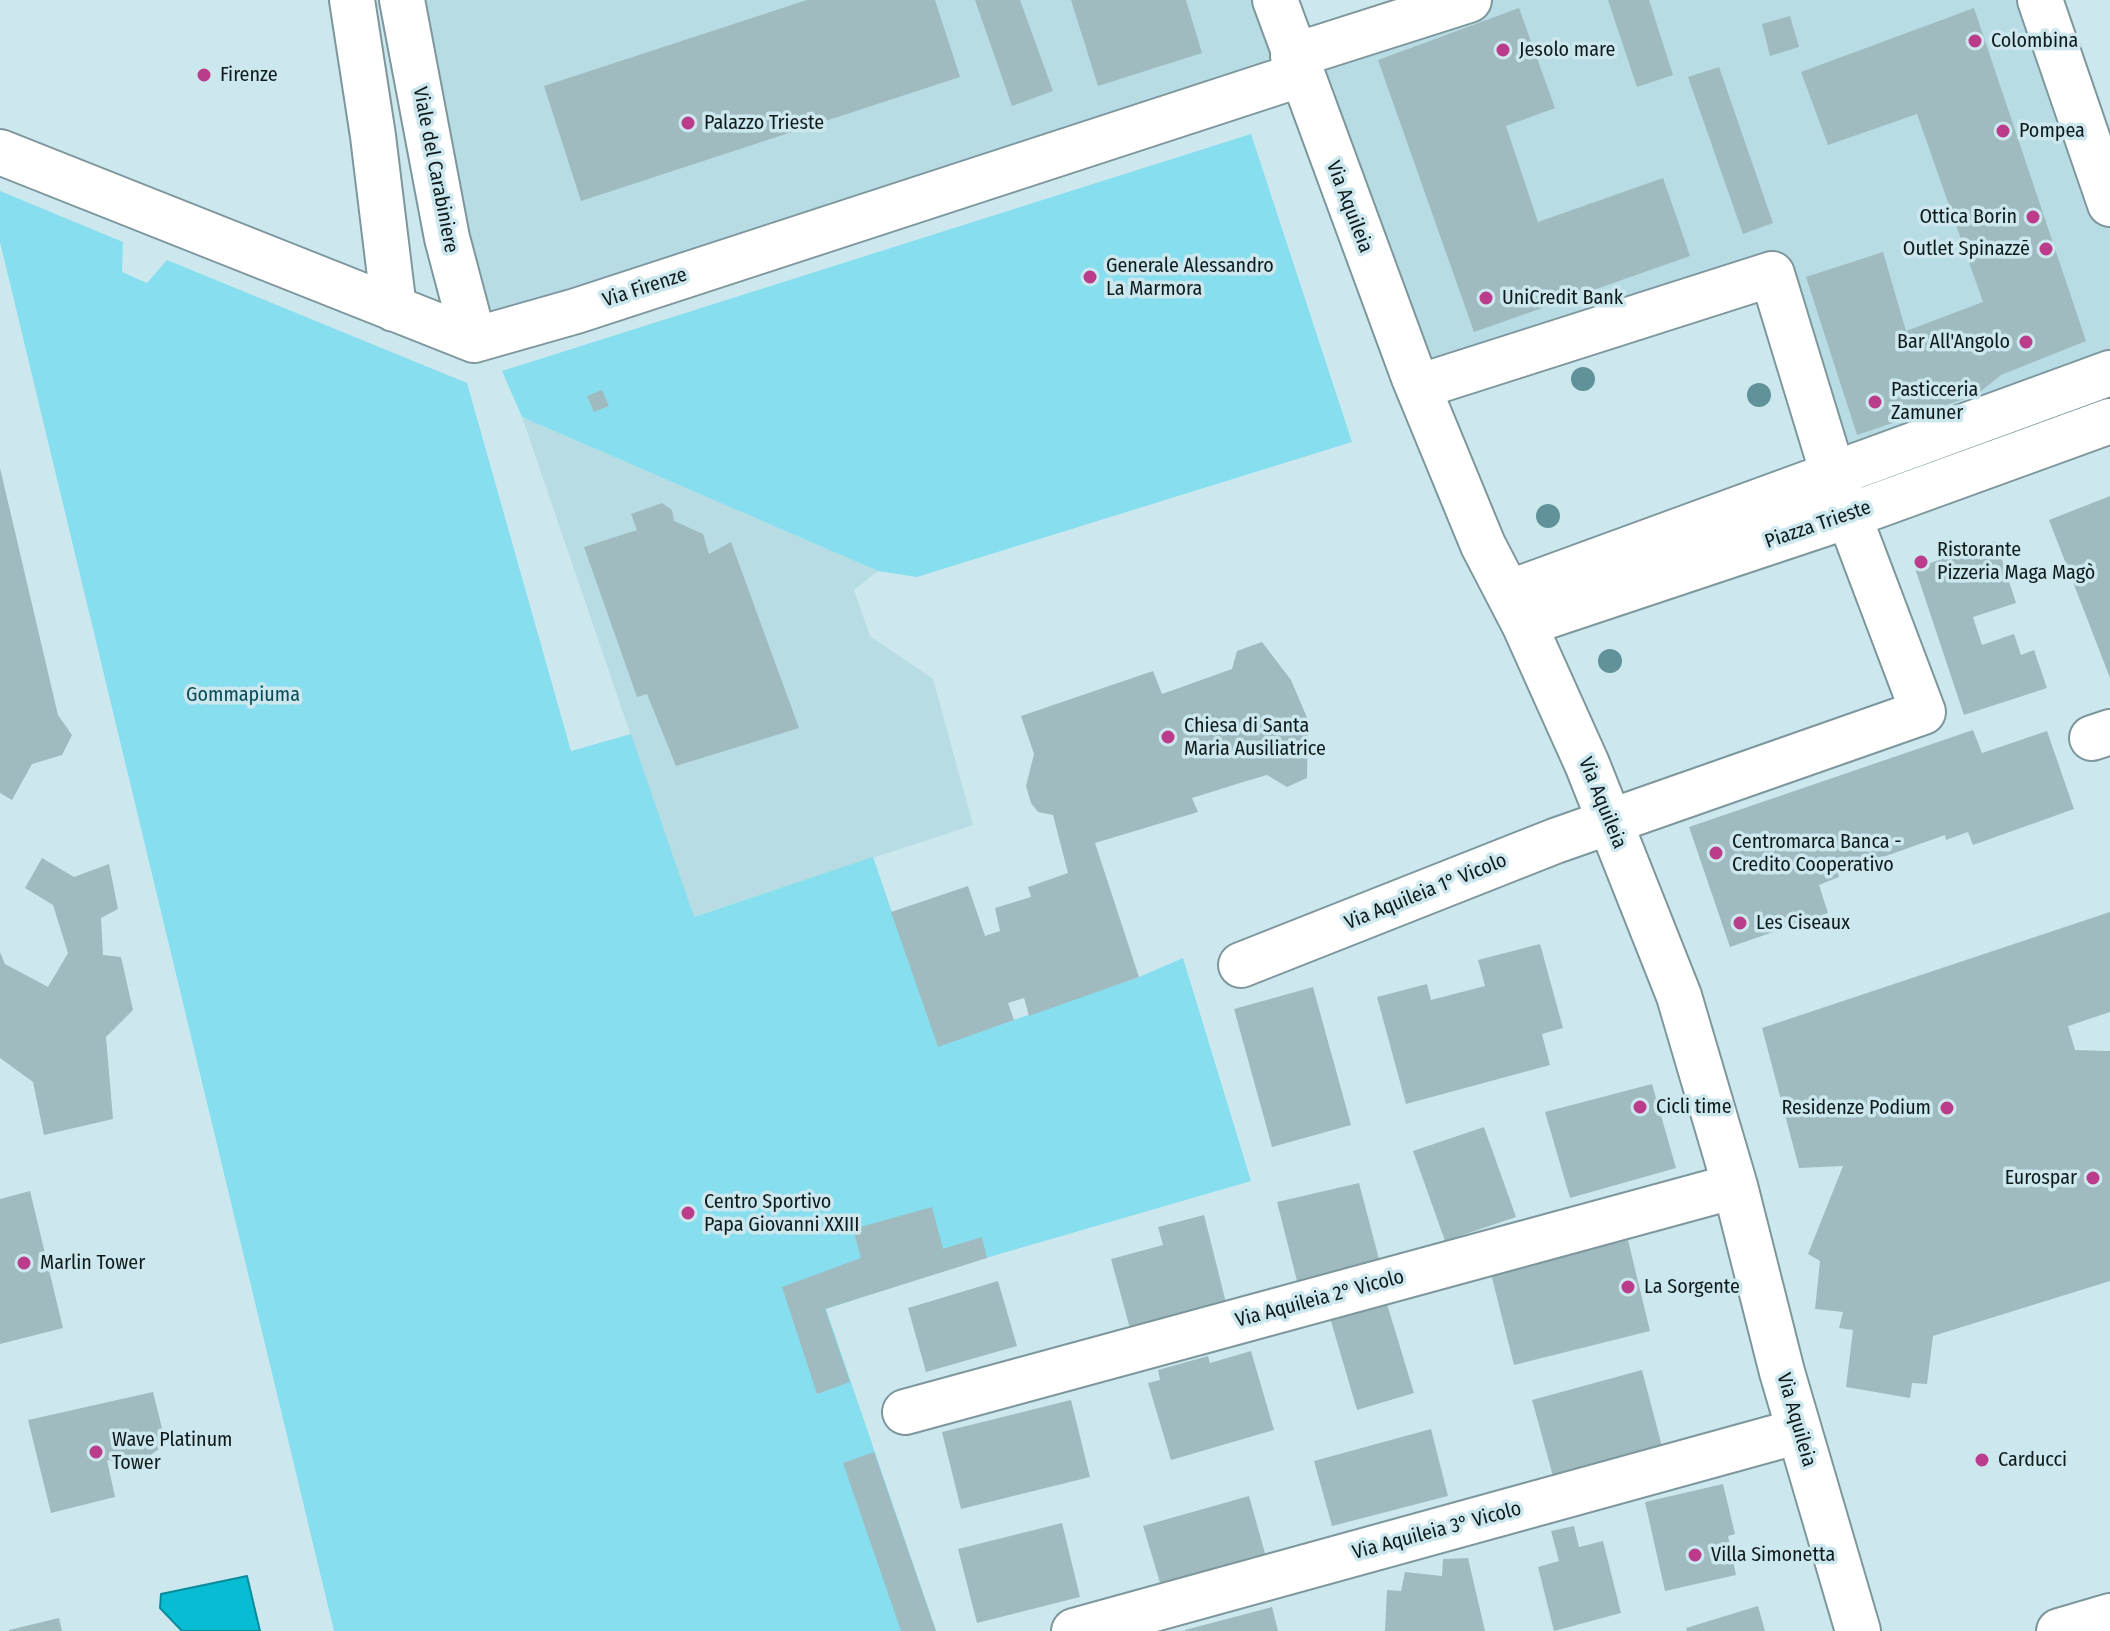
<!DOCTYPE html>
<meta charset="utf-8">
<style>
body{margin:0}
canvas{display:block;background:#cce8ee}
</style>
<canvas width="2110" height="1631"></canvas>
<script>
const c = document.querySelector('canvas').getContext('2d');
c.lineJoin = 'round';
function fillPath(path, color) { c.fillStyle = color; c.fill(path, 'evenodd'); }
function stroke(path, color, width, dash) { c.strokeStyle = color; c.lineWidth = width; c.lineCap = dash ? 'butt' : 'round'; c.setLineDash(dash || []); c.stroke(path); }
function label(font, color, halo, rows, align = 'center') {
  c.font = font + ' "Fira Sans Condensed",sans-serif'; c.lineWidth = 7; c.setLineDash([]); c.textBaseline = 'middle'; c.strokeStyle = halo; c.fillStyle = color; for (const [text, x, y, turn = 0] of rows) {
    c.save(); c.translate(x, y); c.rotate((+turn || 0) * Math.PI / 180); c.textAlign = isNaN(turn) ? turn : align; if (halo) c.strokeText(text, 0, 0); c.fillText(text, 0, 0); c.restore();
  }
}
fillPath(new Path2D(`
 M 402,0 L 1274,0 L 1293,56 L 1469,0 L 2040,0 L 2110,204 L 2110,373 L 1850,469 L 1781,260 L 1413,375 L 1299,75 L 474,340 Z
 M 522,417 L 878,571 L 854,590 L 870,636 L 933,679 L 973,825 L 693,917 Z`), '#b7dce3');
fillPath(new Path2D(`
 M 1251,134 L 1352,442 L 917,577 L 878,571 L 522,417 L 502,371 Z
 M 0,191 L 123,242 L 122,272 L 147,283 L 167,260 L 467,383 L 571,751 L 631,734 L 694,917 L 873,857 L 938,1046 L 1139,977 L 1183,958 L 1251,1181 L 948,1269 L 826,1309 L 936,1631 L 334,1631 L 0,242 Z`), '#87deee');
const water = new Path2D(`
 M 247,1576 L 260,1631 L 182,1631 L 160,1608 L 161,1594 Z`);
fillPath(water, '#08bcd4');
stroke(water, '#0a8b9c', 2);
fillPath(new Path2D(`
 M 807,0 L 935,0 L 960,77 L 581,201 L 544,86 Z
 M 975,0 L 1020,0 L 1053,91 L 1012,106 Z
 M 1071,0 L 1186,0 L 1202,53 L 1098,86 Z
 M 1608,0 L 1649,0 L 1673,75 L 1637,87 Z
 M 1519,8 L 1555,108 L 1506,126 L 1538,222 L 1663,178 L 1690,256 L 1474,332 L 1378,60 Z
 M 1974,8 L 2086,341 L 2001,375 L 1976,395 L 1857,435 L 1806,277 L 1883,252 L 1906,331 L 1983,302 L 1917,114 L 1828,145 L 1801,72 Z
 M 1790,16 L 1799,47 L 1770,56 L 1762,24 Z
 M 1719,67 L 1773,223 L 1743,234 L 1688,77 Z
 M 602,390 L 609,406 L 594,412 L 587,396 Z
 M 0,468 L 58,715 L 72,735 L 62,755 L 32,764 L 12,800 L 0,793 Z
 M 2110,496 L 2110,678 L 2049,520 Z
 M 662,503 L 672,510 L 674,521 L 703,534 L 709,554 L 731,542 L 799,728 L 676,766 L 647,694 L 637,697 L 584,547 L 637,530 L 631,514 Z
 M 1996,541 L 2016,603 L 1973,617 L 1982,645 L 2014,634 L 2021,655 L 2034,650 L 2047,688 L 1964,715 L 1915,568 Z
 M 1262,642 L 1291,680 L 1308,720 L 1307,778 L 1287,787 L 1267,775 L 1240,783 L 1192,798 L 1198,812 L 1095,843 L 1139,977 L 1029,1016 L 1024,998 L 1008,1003 L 1014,1020 L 938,1047 L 891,912 L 968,886 L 985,936 L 1000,931 L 995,908 L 1031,897 L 1028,887 L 1068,873 L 1053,815 L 1038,812 L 1031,803 L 1026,786 L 1034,754 L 1021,716 L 1153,671 L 1162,694 L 1232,669 L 1237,651 Z
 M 1973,730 L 1982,753 L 2047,731 L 2074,809 L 1973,845 L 1968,832 L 1946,840 L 1945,835 L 1838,873 L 1839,877 L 1819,885 L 1828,913 L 1730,947 L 1689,827 Z
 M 42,858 L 74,877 L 109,864 L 118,909 L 101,918 L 103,955 L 121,957 L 133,1010 L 106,1037 L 113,1119 L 44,1135 L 33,1082 L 0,1058 L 0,952 L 5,964 L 48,987 L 68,953 L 53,905 L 25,888 Z
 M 2110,912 L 2110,1012 L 2068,1026 L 2075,1050 L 2110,1051 L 2110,1281 L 1933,1336 L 1927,1384 L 1912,1383 L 1910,1398 L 1846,1387 L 1853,1330 L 1839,1328 L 1843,1312 L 1815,1309 L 1820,1261 L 1808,1254 L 1843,1166 L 1799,1168 L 1762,1028 Z
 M 1540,944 L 1563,1028 L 1542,1034 L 1550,1065 L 1406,1104 L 1377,997 L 1427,984 L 1431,1000 L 1485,986 L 1478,960 Z
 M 1313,987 L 1351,1125 L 1272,1147 L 1234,1009 Z
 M 1652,1084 L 1676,1168 L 1570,1198 L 1545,1112 Z
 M 1484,1127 L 1516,1217 L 1445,1241 L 1413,1151 Z
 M 1359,1183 L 1379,1259 L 1297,1281 L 1277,1202 Z
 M 30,1191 L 63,1328 L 0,1344 L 0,1199 Z
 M 932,1207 L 943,1249 L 982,1237 L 987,1258 L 825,1309 L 850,1382 L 817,1394 L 782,1287 L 861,1258 L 853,1229 Z
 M 1204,1215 L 1228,1311 L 1132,1336 L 1111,1259 L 1163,1245 L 1158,1227 Z
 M 1628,1240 L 1650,1331 L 1514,1365 L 1491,1274 Z
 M 998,1281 L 1017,1346 L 926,1372 L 908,1308 Z
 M 1384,1294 L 1414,1393 L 1357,1410 L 1328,1311 Z
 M 1251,1351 L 1274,1430 L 1171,1460 L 1148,1383 L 1160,1380 L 1158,1370 L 1208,1356 L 1210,1363 Z
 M 1642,1370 L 1665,1458 L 1556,1487 L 1532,1400 Z
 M 153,1392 L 166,1444 L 138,1464 L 107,1460 L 115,1497 L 51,1513 L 28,1420 Z
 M 1071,1400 L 1090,1477 L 961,1509 L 942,1432 Z
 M 1431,1429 L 1448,1496 L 1332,1526 L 1314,1461 Z
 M 874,1452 L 936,1631 L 901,1631 L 843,1463 Z
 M 1723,1484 L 1735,1534 L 1728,1536 L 1736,1575 L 1665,1591 L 1645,1502 Z
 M 1249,1496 L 1266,1557 L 1161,1586 L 1143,1526 Z
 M 1062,1523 L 1080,1597 L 977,1623 L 958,1549 Z
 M 1574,1526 L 1579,1547 L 1603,1541 L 1621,1613 L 1554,1631 L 1538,1567 L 1559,1561 L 1551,1531 Z
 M 1468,1558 L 1485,1631 L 1385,1631 L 1387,1590 L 1401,1591 L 1405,1572 L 1442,1576 L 1443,1559 Z
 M 1758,1606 L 1765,1631 L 1687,1631 L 1686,1628 Z
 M 1272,1607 L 1278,1631 L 1185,1631 L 1185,1630 Z
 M 59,1618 L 62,1631 L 9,1631 L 9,1630 Z`), '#a0bbc0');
const minor = new Path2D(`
 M 352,0 L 373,136 L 394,309
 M 402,0 L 447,238 L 474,340
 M 1275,0 L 1413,375 L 1483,545 L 1524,624 L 1587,764 L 1679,996 L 1735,1186 L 1782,1372 L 1858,1631
 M 2040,0 L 2110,204
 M 1293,56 L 1469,0
 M 0,152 L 474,340 L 576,311 L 1299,75
 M 1508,593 L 2110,373
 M 1524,624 L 1851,515 L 2110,421
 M 2092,738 L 2110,732
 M 1241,965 L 1555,841 L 1923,712 L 1833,474 L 1772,274 L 1418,387
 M 905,1412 L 1735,1186
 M 1074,1631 L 1799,1431
 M 2059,1631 L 2110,1616`);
stroke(minor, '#7d979c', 48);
stroke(minor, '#fff', 44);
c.fillStyle = '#61929a';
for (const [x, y] of [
 [1583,379],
 [1759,395],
 [1548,516],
 [1610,661]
]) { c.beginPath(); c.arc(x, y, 12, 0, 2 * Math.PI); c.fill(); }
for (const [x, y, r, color] of [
 [1975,41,8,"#ba3c8a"],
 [1503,50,8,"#ba3c8a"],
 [204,75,8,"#ba3c8a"],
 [688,123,8,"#ba3c8a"],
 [2003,131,8,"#ba3c8a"],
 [2033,217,8,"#ba3c8a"],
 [2046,249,8,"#ba3c8a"],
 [1090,277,8,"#ba3c8a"],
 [1486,298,8,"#ba3c8a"],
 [2026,342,8,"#ba3c8a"],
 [1875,402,8,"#ba3c8a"],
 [1921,562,8,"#ba3c8a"],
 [1168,737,8,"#ba3c8a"],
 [1716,853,8,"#ba3c8a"],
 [1740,923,8,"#ba3c8a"],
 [1640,1107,8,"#ba3c8a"],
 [1947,1108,8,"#ba3c8a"],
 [2093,1178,8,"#ba3c8a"],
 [688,1213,8,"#ba3c8a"],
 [24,1263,8,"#ba3c8a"],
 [1628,1287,8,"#ba3c8a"],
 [96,1452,8,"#ba3c8a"],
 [1982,1460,8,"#ba3c8a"],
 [1695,1555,8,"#ba3c8a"]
]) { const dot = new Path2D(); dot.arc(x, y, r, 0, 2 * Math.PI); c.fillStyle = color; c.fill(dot); stroke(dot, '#cce8ee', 3); }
label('20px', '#0f1a1b', '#cce8ee', [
 ["Colombina",1991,41],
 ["Jesolo mare",1519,50],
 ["Firenze",220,75],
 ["Palazzo Trieste",704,123],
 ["Pompea",2019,131],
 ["Ottica Borin",2017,217,"right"],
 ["Outlet Spinazzē",2030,249,"right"],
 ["Generale Alessandro",1106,266],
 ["La Marmora",1106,289],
 ["UniCredit Bank",1502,298],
 ["Bar All'Angolo",2010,342,"right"],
 ["Pasticceria",1891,390],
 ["Zamuner",1891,413],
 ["Ristorante",1937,550],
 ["Pizzeria Maga Magò",1937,573],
 ["Chiesa di Santa",1184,726],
 ["Maria Ausiliatrice",1184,749],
 ["Centromarca Banca -",1732,842],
 ["Credito Cooperativo",1732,865],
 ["Les Ciseaux",1756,923],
 ["Cicli time",1656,1107],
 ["Residenze Podium",1931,1108,"right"],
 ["Eurospar",2077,1178,"right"],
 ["Centro Sportivo",704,1202],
 ["Papa Giovanni XXIII",704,1225],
 ["Marlin Tower",40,1263],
 ["La Sorgente",1644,1287],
 ["Wave Platinum",112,1440],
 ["Tower",112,1463],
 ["Carducci",1998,1460],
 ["Villa Simonetta",1711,1555]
], 'left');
label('20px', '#0f1a1b', '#cce8ee', [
 ["Viale del Carabiniere",435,170,79],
 ["Via Aquileia",1349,207,69],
 ["Via Firenze",645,288,-18],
 ["Piazza Trieste",1818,525,-19],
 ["Via Aquileia",1602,803,68],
 ["Via Aquileia 1° Vicolo",1426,892,-22],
 ["Via Aquileia 2° Vicolo",1320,1299,-15],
 ["Via Aquileia",1796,1420,74],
 ["Via Aquileia 3° Vicolo",1437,1531,-15]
]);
label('20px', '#0a4b55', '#cce8ee', [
 ["Gommapiuma",243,695]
]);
</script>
